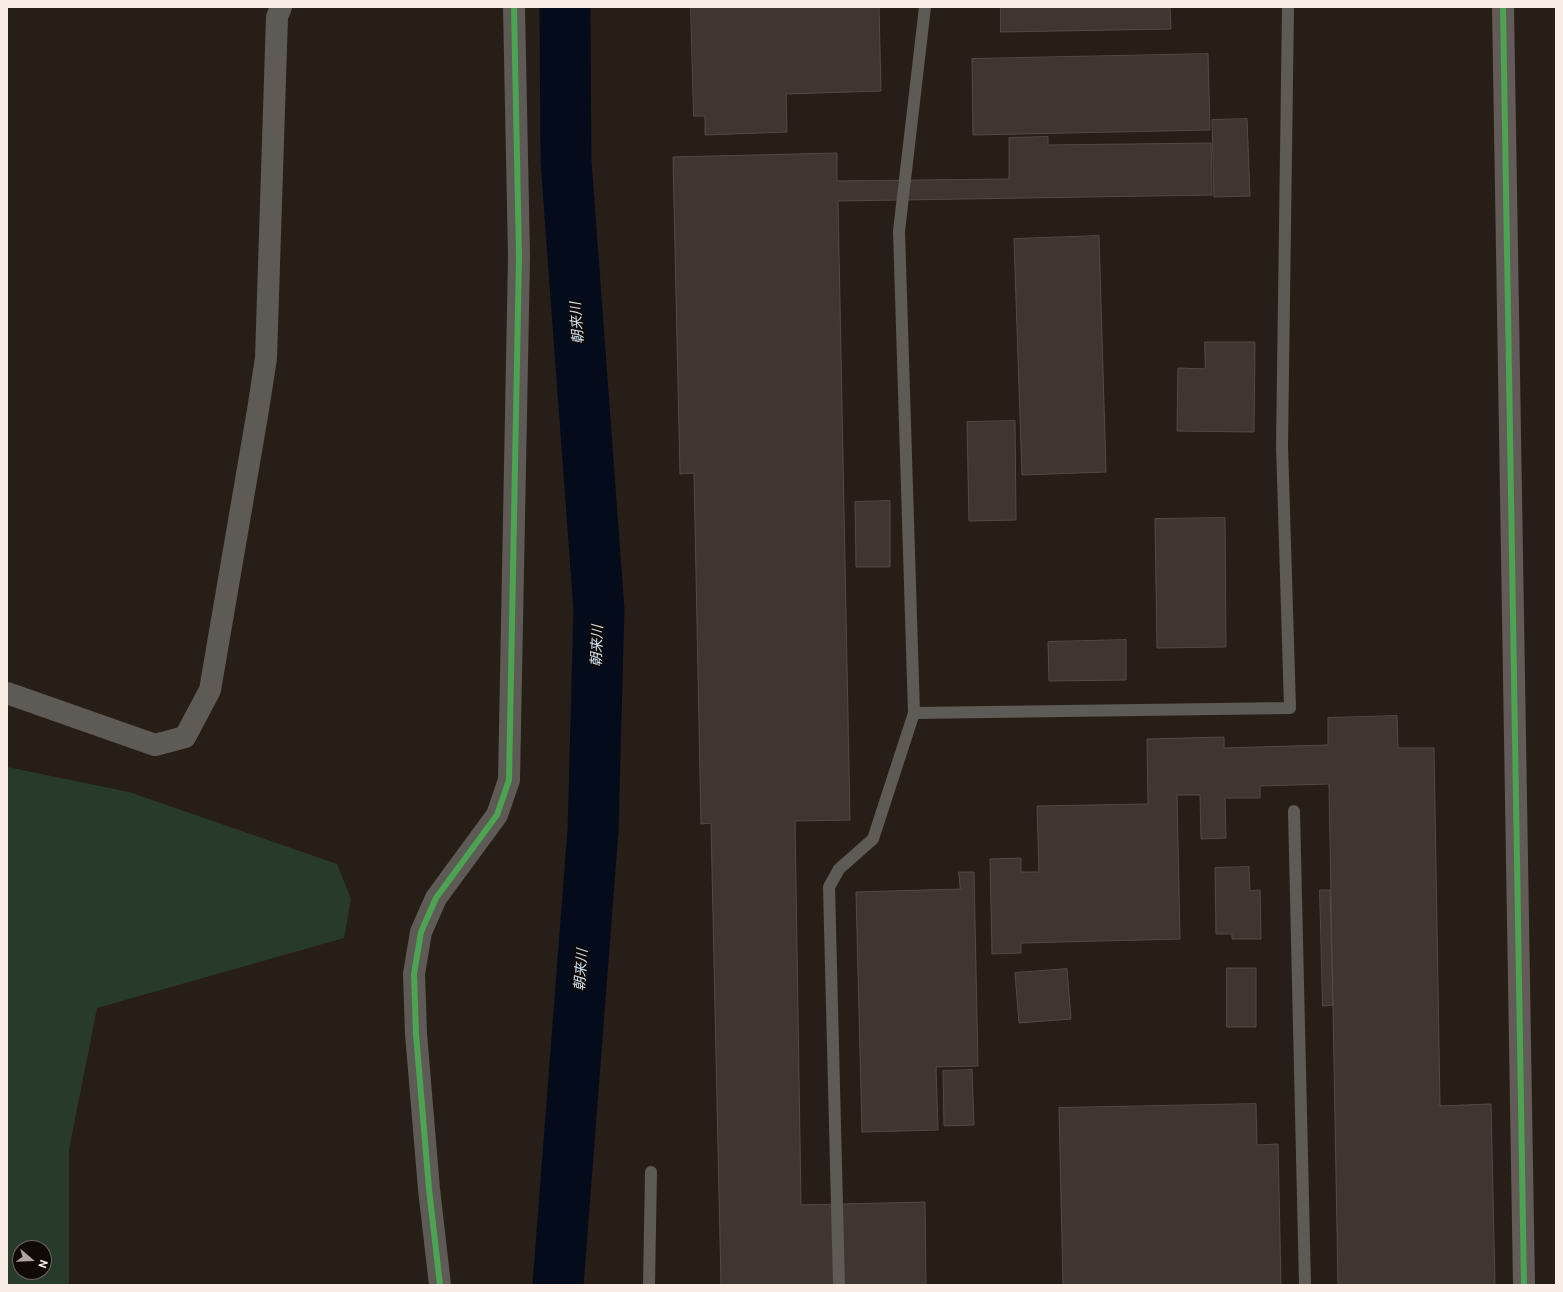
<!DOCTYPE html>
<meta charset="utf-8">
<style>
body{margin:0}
#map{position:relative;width:1563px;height:1292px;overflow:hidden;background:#281e18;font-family:Roboto,sans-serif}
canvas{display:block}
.frame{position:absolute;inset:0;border:8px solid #f9ede5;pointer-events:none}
.north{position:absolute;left:12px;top:1240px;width:40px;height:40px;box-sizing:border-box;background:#100905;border:1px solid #6d645f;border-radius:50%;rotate:109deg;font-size:11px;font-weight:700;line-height:16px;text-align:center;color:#f9ede5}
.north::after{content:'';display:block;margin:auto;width:14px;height:18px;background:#b0a59d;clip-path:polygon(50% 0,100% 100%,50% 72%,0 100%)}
</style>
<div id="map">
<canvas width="1563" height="1292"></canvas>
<div class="frame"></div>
<div class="north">N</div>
</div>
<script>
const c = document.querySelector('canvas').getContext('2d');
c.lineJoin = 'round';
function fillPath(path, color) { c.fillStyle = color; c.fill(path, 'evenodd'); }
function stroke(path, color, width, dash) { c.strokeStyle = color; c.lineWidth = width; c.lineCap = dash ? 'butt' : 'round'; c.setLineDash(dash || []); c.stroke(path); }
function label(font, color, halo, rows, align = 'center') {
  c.font = font + ' Roboto,"Noto Sans JP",sans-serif'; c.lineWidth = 3.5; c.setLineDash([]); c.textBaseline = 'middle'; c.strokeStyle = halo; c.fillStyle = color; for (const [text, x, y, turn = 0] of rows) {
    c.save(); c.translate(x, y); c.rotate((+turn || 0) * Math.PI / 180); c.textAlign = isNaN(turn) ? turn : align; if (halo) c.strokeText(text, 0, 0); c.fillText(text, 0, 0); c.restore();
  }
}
fillPath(new Path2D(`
 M 7,767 L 129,792 L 337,864 L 351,899 L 344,938 L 97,1008 L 69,1149 L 69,1285 L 7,1285 ZM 20,1248 L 44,1248 L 44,1272 L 20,1272 Z`), '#283b2b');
stroke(new Path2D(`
 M 558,1285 L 593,830 L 599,610 L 566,161 L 565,7`), '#040c1b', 51);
const building = new Path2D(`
 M 691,7 L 879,7 L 881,91 L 786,94 L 787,132 L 705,135 L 705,116 L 694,116 Z
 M 1001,7 L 1170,7 L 1171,29 L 1001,32 Z
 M 1208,54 L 1210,130 L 973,135 L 972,59 Z
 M 1247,119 L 1250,196 L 1214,197 L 1212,120 Z
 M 1048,137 L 1048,145 L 1211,143 L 1212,195 L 838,201 L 850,820 L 795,821 L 801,1205 L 925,1202 L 926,1285 L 721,1285 L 711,823 L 701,824 L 694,473 L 680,474 L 673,157 L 837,153 L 837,181 L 1009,179 L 1009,138 Z
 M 1099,236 L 1106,472 L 1022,475 L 1014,239 Z
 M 1205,342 L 1255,342 L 1254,432 L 1177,431 L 1178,368 L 1205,369 Z
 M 1015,421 L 1016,520 L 969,521 L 967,422 Z
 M 890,501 L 890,567 L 856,567 L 855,502 Z
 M 1225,518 L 1226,647 L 1157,648 L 1155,519 Z
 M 1126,640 L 1126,680 L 1049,681 L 1048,642 Z
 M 1397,716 L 1398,748 L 1434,748 L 1440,1106 L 1491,1104 L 1495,1285 L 1338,1285 L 1329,784 L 1260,786 L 1260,798 L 1225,798 L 1226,838 L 1201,839 L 1200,795 L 1177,795 L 1180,939 L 1021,943 L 1021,953 L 992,954 L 990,859 L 1021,858 L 1021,872 L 1039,872 L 1037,806 L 1148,804 L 1147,739 L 1224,737 L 1224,748 L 1328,745 L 1328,718 Z
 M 1249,867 L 1250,891 L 1260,890 L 1261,939 L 1232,939 L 1232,934 L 1216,934 L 1215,868 Z
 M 959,872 L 974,872 L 978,1066 L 936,1067 L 938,1130 L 862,1132 L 856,892 L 960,889 Z
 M 1320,890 L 1330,890 L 1333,1005 L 1323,1006 Z
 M 1227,968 L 1256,968 L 1256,1027 L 1227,1027 Z
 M 1067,969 L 1071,1019 L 1019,1023 L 1015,973 Z
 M 972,1070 L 974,1125 L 944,1126 L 943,1071 Z
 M 1256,1104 L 1257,1145 L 1278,1144 L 1281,1285 L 1063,1285 L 1059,1108 Z`);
fillPath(building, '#3f3531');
stroke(building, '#534a47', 1);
stroke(new Path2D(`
 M 914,713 L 1290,708 L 1282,445 L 1288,7
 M 1294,811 L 1305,1285
 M 649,1285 L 651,1172
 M 839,1285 L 829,887 L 839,869 L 873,839 L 914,713 L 899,231 L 925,7`), '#5e5a55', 12);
stroke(new Path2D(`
 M 7,693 L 155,745 L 185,737 L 210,690 L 258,410 L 266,358 L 277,17 L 281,7
 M 440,1285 L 429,1189 L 416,1034 L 414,974 L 421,932 L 436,898 L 497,815 L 509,780 L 519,257 L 514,7`), '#5e5a55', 22);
stroke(new Path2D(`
 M 1503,7 L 1524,1285`), '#625b57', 22);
stroke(new Path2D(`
 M 1503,7 L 1524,1285
 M 440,1285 L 429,1189 L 416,1034 L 414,974 L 421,932 L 436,898 L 497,815 L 509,780 L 519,257 L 514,7`), '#4ca352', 6);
label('italic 14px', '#d1e5f6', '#100905', [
 ["朝来川",578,323,-94],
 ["朝来川",598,646,-88],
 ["朝来川",582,970,-86]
]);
</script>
